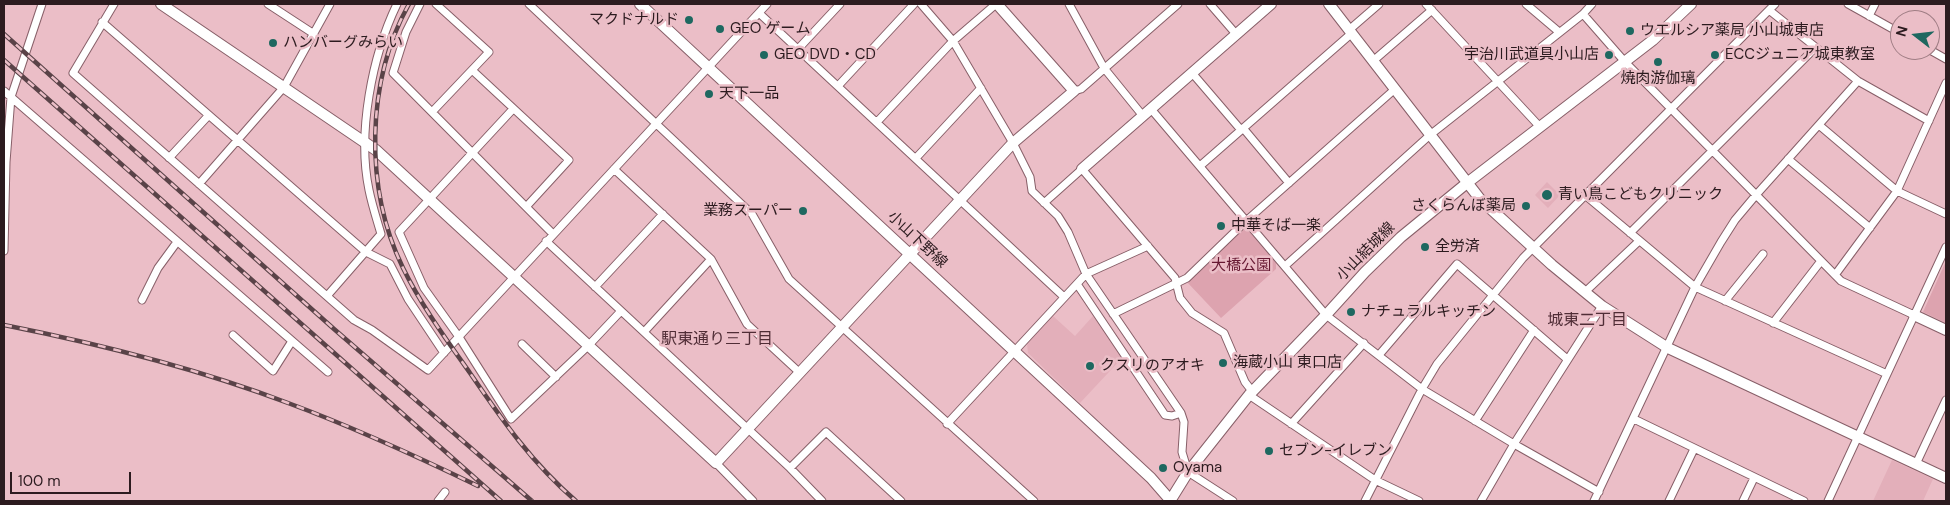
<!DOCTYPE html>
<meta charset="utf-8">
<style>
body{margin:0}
#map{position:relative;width:1950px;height:505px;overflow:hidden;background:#ebbec7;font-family:"DM Sans",sans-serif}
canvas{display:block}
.frame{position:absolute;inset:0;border:5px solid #2c1b1f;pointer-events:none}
.north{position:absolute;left:1890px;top:10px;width:50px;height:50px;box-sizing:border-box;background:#ebbec7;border:1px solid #9f7d84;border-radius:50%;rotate:286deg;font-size:14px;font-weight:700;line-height:20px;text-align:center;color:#2c1b1f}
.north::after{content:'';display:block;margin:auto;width:18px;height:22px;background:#1e6860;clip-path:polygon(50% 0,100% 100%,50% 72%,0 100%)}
.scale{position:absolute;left:10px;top:472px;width:121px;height:22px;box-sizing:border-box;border:2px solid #2c1b1f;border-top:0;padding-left:6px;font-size:15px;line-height:18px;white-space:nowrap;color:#2c1b1f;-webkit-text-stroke:4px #ebbec7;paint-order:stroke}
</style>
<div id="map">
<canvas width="1950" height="505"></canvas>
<div class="frame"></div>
<div class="north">N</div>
<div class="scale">100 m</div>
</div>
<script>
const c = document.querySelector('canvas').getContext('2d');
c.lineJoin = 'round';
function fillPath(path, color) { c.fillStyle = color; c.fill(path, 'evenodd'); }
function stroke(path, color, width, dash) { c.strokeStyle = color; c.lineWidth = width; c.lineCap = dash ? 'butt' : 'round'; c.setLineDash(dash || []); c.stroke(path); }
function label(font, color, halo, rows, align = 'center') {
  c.font = font + ' "DM Sans","Noto Sans JP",sans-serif'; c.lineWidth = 5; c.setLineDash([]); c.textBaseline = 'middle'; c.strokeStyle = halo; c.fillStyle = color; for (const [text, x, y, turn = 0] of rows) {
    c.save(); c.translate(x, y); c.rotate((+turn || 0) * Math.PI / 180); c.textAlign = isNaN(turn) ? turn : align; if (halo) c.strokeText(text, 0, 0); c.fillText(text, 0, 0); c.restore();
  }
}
fillPath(new Path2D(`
 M 1547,182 L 1560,195 L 1548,208 L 1535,195 Z
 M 1053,316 L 1075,336 L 1093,316 L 1123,357 L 1080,403 L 1028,353 L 1027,344 Z
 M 1892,460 L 1933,479 L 1923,501 L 1873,501 Z`), '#e3afba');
fillPath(new Path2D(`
 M 1241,229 L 1247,229 L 1276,263 L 1276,269 L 1221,318 L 1187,282 Z
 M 1946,261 L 1946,323 L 1923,312 Z`), '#dda3af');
const street = new Path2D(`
 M 114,4 L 73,73 L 354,320 L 372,330 L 428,370 L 767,4
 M 268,4 L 314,34
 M 420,4 L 406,32 L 393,73 L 553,234
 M 529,4 L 752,214 L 789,279 L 1034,501
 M 921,4 L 953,41 L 1013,143 L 1030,177 L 1032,191 L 1058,216 L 1068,232 L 1086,274 L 1181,413 L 1184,422 L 1182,452 L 1188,472 L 1233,501
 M 1069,4 L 1104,68 L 1143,116
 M 1210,4 L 1236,34
 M 1426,4 L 1540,127
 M 1526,4 L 1559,32
 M 1848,4 L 1900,33
 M 1769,10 L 1858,81 L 1929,121
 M 759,13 L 1064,297
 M 1583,14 L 1625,62 L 1841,281 L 1914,315
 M 1869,16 L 1875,4
 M 102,22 L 366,252 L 390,264 L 408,299 L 444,353
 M 1349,30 L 1379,4
 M 798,49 L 840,4
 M 1930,50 L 1946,59
 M 1373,61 L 1432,10
 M 472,70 L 569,160 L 526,207
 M 1193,74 L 1241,130
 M 838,86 L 914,4
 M 4,91 L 328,372
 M 1074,91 L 1081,89 L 1178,4
 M 513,109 L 399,232 L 424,288 L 459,337 L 511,419 L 588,346 L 621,311
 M 1151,109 L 1326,315 L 1422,389 L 1514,444 L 1599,492
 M 432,112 L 489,52 L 436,4
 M 877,122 L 953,41 L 996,4
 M 1819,125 L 1897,191 L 1946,214
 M 1243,128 L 1289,183
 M 169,158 L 209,115
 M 916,158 L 981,88
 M 1788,159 L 1870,228
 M 1200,166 L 1352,33
 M 614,169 L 711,259 L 747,324 L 800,373
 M 199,184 L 284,87 L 330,4
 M 1585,195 L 1695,287 L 1887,374
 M 1044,203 L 1082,169 L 1175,278 L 1180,298 L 1192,313 L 1224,333 L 1245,382 L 1252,391
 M 1630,233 L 1815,48
 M 546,241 L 790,468 L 822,501
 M 4,251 L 6,162 L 11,97 L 42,4
 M 1285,266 L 1430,135 L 1583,14 L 1592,4
 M 1835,275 L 1897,191 L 1946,83
 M 1077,284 L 1165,415 L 1172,416 L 1181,413
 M 595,287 L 663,214
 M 1585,292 L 1639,241
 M 327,296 L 381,234 C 377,220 372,205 369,190 C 357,133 372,56 397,4
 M 142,300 L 158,268 L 177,242
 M 1725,301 L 1763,254
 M 1113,314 L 1187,278 L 1246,221 L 1395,89
 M 1773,323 L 1821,261
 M 644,332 L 711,259
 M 233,335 L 273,371 L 292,341
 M 522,344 L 556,377
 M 1379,355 L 1457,264 L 1567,359
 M 1249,395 L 1375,480 L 1419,501
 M 1634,419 L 1804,501
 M 1475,421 L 1534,330
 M 947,424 L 1086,274 L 1148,246
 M 1291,424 L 1364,343
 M 716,463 L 753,501
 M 1916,464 L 1946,400
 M 790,468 L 826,432 L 901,501
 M 438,501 L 445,492
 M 1365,501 L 1422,389 L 1437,364 L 1523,258 L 1775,4
 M 1481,501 L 1514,444 L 1602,306
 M 1594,501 L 1695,287 L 1721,242 L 1735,220 L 1756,195 L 1858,81
 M 1669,501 L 1694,449
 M 1743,501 L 1754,478
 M 1828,501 L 1946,247`);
const secondary = new Path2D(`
 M 161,4 L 376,150 L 716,463 L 1013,143 L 1074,91 L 997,4
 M 640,4 L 1151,478 L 1171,501
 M 1329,4 L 1480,199 L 1552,265 L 1602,306 L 1668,348 L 1946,478
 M 1082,169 L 1271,4
 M 1914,315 L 1946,330
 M 1170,501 L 1188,472 L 1249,395 L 1326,315 L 1365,272 L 1401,237 L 1467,183 L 1653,40 L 1691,4`);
stroke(street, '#875f68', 9);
stroke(secondary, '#875f68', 12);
stroke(street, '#fff', 7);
stroke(secondary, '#fff', 10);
const rail = new Path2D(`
 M 409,4 C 366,81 364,188 403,268 C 421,305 446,339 470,373 C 503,421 531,462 576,501
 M 4,34 L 334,329 L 532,501
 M 4,60 L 501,501
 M 4,325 C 100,344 196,368 288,403 C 353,427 416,456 478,486`);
stroke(rail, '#5a4348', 4.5);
stroke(rail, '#ebbec7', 2.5, [8]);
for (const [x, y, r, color] of [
 [689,20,5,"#1e6860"],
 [720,29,5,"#1e6860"],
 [1630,31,5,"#1e6860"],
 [273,43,5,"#1e6860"],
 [764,55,5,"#1e6860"],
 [1609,55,5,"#1e6860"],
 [1715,55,5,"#1e6860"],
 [1658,62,5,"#1e6860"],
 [709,94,5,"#1e6860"],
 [1547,195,6,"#1e6860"],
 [1526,206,5,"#1e6860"],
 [803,211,5,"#1e6860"],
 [1221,226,5,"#1e6860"],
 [1425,247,5,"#1e6860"],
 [1351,312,5,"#1e6860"],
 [1223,363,5,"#1e6860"],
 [1090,366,5,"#1e6860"],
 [1269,451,5,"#1e6860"],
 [1163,468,5,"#1e6860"]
]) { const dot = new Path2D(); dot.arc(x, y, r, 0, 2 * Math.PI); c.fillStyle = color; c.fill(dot); stroke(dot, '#ebbec7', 2); }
label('15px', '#2c1b1f', '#ebbec7', [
 ["マクドナルド",679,20,"right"],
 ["GEO ゲーム",730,29],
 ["ウエルシア薬局 小山城東店",1640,31],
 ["ハンバーグみらい",283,43],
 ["GEO DVD・CD",774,55],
 ["宇治川武道具小山店",1599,55,"right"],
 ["ECCジュニア城東教室",1725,55],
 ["焼肉游伽璃",1658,79,"center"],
 ["天下一品",719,94],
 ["青い鳥こどもクリニック",1558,195],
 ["さくらんぼ薬局",1516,206,"right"],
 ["業務スーパー",793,211,"right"],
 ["中華そば一楽",1231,226],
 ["全労済",1435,247],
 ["ナチュラルキッチン",1361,312],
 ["海蔵小山 東口店",1233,363],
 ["クスリのアオキ",1100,366],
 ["セブン-イレブン",1279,451],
 ["Oyama",1173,468]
], 'left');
label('15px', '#2c1b1f', '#ebbec7', [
 ["小山下野線",917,240,43],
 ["小山結城線",1366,252,-45]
]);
label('15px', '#671933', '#ebbec7', [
 ["大橋公園",1241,266]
]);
label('16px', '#502d36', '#ebbec7', [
 ["城東二丁目",1587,321],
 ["駅東通り三丁目",717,340]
]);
</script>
